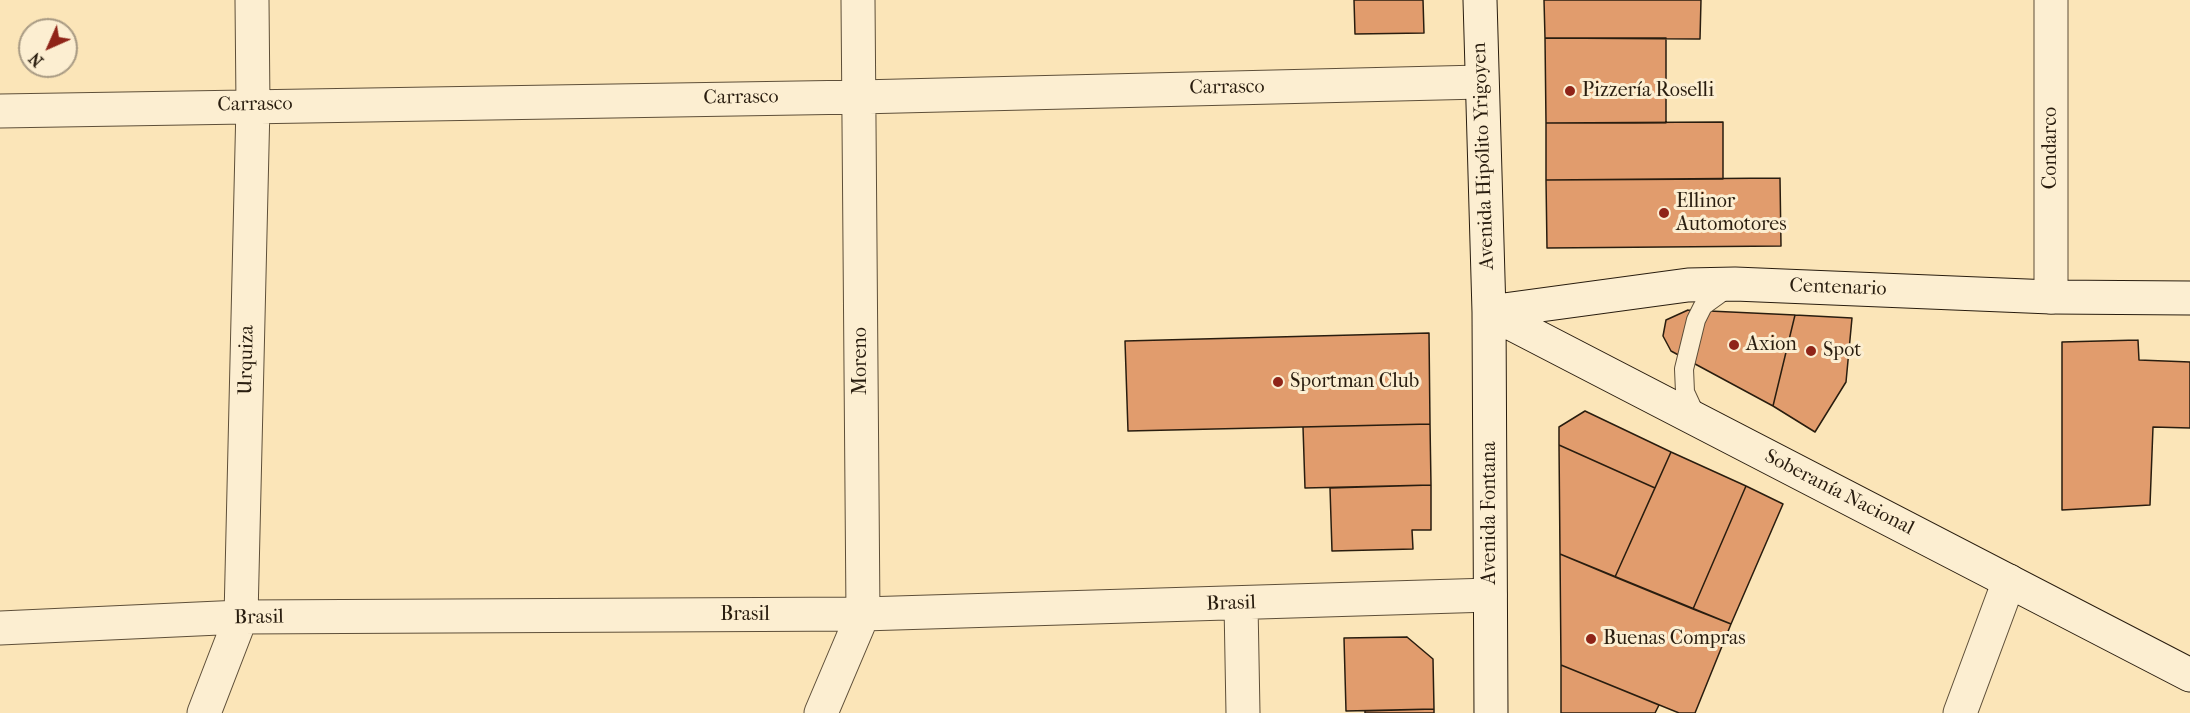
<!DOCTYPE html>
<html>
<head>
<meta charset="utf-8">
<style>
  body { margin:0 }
  #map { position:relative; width:2190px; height:713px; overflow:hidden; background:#fbe5b8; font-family:"IM FELL French Canon",serif }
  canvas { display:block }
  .north { position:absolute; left:18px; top:18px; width:60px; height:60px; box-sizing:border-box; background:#fceed1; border:2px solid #a89a83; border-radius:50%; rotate:225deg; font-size:16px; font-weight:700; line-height:24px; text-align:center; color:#291d0f }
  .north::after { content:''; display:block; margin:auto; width:21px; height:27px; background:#8f2418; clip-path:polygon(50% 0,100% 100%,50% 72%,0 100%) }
</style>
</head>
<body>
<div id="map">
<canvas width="2190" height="713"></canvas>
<div class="north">N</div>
</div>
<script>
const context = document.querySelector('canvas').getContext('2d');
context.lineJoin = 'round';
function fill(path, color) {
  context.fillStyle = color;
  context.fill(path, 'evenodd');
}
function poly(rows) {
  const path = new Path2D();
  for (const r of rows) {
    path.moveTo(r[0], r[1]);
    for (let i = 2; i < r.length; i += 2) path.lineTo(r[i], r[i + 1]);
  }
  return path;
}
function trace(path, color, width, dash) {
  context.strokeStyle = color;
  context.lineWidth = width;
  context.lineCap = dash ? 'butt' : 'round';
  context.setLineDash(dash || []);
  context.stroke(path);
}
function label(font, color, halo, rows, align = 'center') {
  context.font = font + ' "IM FELL French Canon",serif';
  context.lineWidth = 6;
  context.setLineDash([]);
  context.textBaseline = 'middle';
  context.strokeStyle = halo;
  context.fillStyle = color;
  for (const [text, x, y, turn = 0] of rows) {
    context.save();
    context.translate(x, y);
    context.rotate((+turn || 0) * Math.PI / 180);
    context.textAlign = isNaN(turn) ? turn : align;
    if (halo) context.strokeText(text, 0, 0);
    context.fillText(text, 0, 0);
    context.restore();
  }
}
const building = poly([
  [1354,0,1423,0,1424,33,1355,34,1354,0],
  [1544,0,1701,0,1700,39,1545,38,1544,0],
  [1545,38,1666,38,1666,123,1546,123,1545,38],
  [1723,122,1723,179,1546,180,1546,123,1723,122],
  [1780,178,1781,246,1547,248,1546,180,1780,178],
  [1688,310,1795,315,1773,406,1671,351,1663,336,1666,320,1688,310],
  [1795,315,1852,318,1846,382,1815,432,1773,406,1795,315],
  [1429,333,1430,424,1128,431,1125,341,1429,333],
  [2138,340,2139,360,2190,362,2190,428,2153,427,2150,505,2062,510,2062,342,2138,340],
  [1585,411,1671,452,1655,488,1559,445,1559,427,1585,411],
  [1430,424,1431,485,1305,488,1303,427,1430,424],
  [1559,445,1655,488,1615,577,1560,554,1559,445],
  [1671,452,1746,486,1693,609,1615,577,1671,452],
  [1431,485,1431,530,1412,530,1413,549,1332,551,1330,488,1431,485],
  [1746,486,1783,504,1731,624,1693,609,1746,486],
  [1560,554,1731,624,1695,713,1679,713,1561,665,1560,554],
  [1407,637,1433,659,1434,709,1346,711,1344,638,1407,637],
  [1561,665,1659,705,1655,713,1561,713,1561,665],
  [1434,709,1434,713,1365,713,1365,711,1434,709]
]);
fill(building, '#e19c6d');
trace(building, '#291d0f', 1.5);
const lane = poly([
  [1697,418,1685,392,1684,369,1696,320,1703,306,1728,288]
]);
const street = poly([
  [2051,0,2051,297],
  [0,111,859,97,1481,82],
  [1241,604,1243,713],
  [0,628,241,617,863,614,1490,595],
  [204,713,241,617,253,105,252,0],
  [821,713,863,614,858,0],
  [1960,713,2009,581]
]);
const secondary = poly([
  [1480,0,1489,312,1491,713],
  [1489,312,2190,675],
  [1489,312,1688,285,1735,284,2051,297,2190,298]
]);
trace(lane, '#5e4f39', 20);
trace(street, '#5e4f39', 35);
trace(secondary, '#291d0f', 35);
trace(lane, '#fceed1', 18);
trace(street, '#fceed1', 33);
trace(secondary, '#fceed1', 33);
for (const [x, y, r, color] of [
  [1570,91,6,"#8f2418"],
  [1664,213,6,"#8f2418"],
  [1734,345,6,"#8f2418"],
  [1811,351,6,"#8f2418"],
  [1278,382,6,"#8f2418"],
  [1591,639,6,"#8f2418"]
]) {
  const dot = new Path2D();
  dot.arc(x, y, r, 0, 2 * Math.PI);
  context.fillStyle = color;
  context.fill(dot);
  trace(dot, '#fceed1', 2);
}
label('20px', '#291d0f', '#fceed1', [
  ["Carrasco",1227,88,-1],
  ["Carrasco",741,98,-1],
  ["Carrasco",255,105,-1],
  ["Condarco",2051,148,-90],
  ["Avenida Hipólito Yrigoyen",1484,156,-92],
  ["Centenario",1838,288,2],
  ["Urquiza",247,360,-89],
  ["Moreno",861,361,-90],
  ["Soberanía Nacional",1839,493,27],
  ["Avenida Fontana",1490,513,-90],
  ["Brasil",1231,604,-2],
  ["Brasil",745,615],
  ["Brasil",259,618,-1]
]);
label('20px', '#291d0f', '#fceed1', [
  ["Pizzería Roselli",1582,91],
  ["Ellinor",1676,202],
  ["Automotores",1676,225],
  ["Axion",1746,345],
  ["Spot",1823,351],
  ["Sportman Club",1290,382],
  ["Buenas Compras",1603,639]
], 'left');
</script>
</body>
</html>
